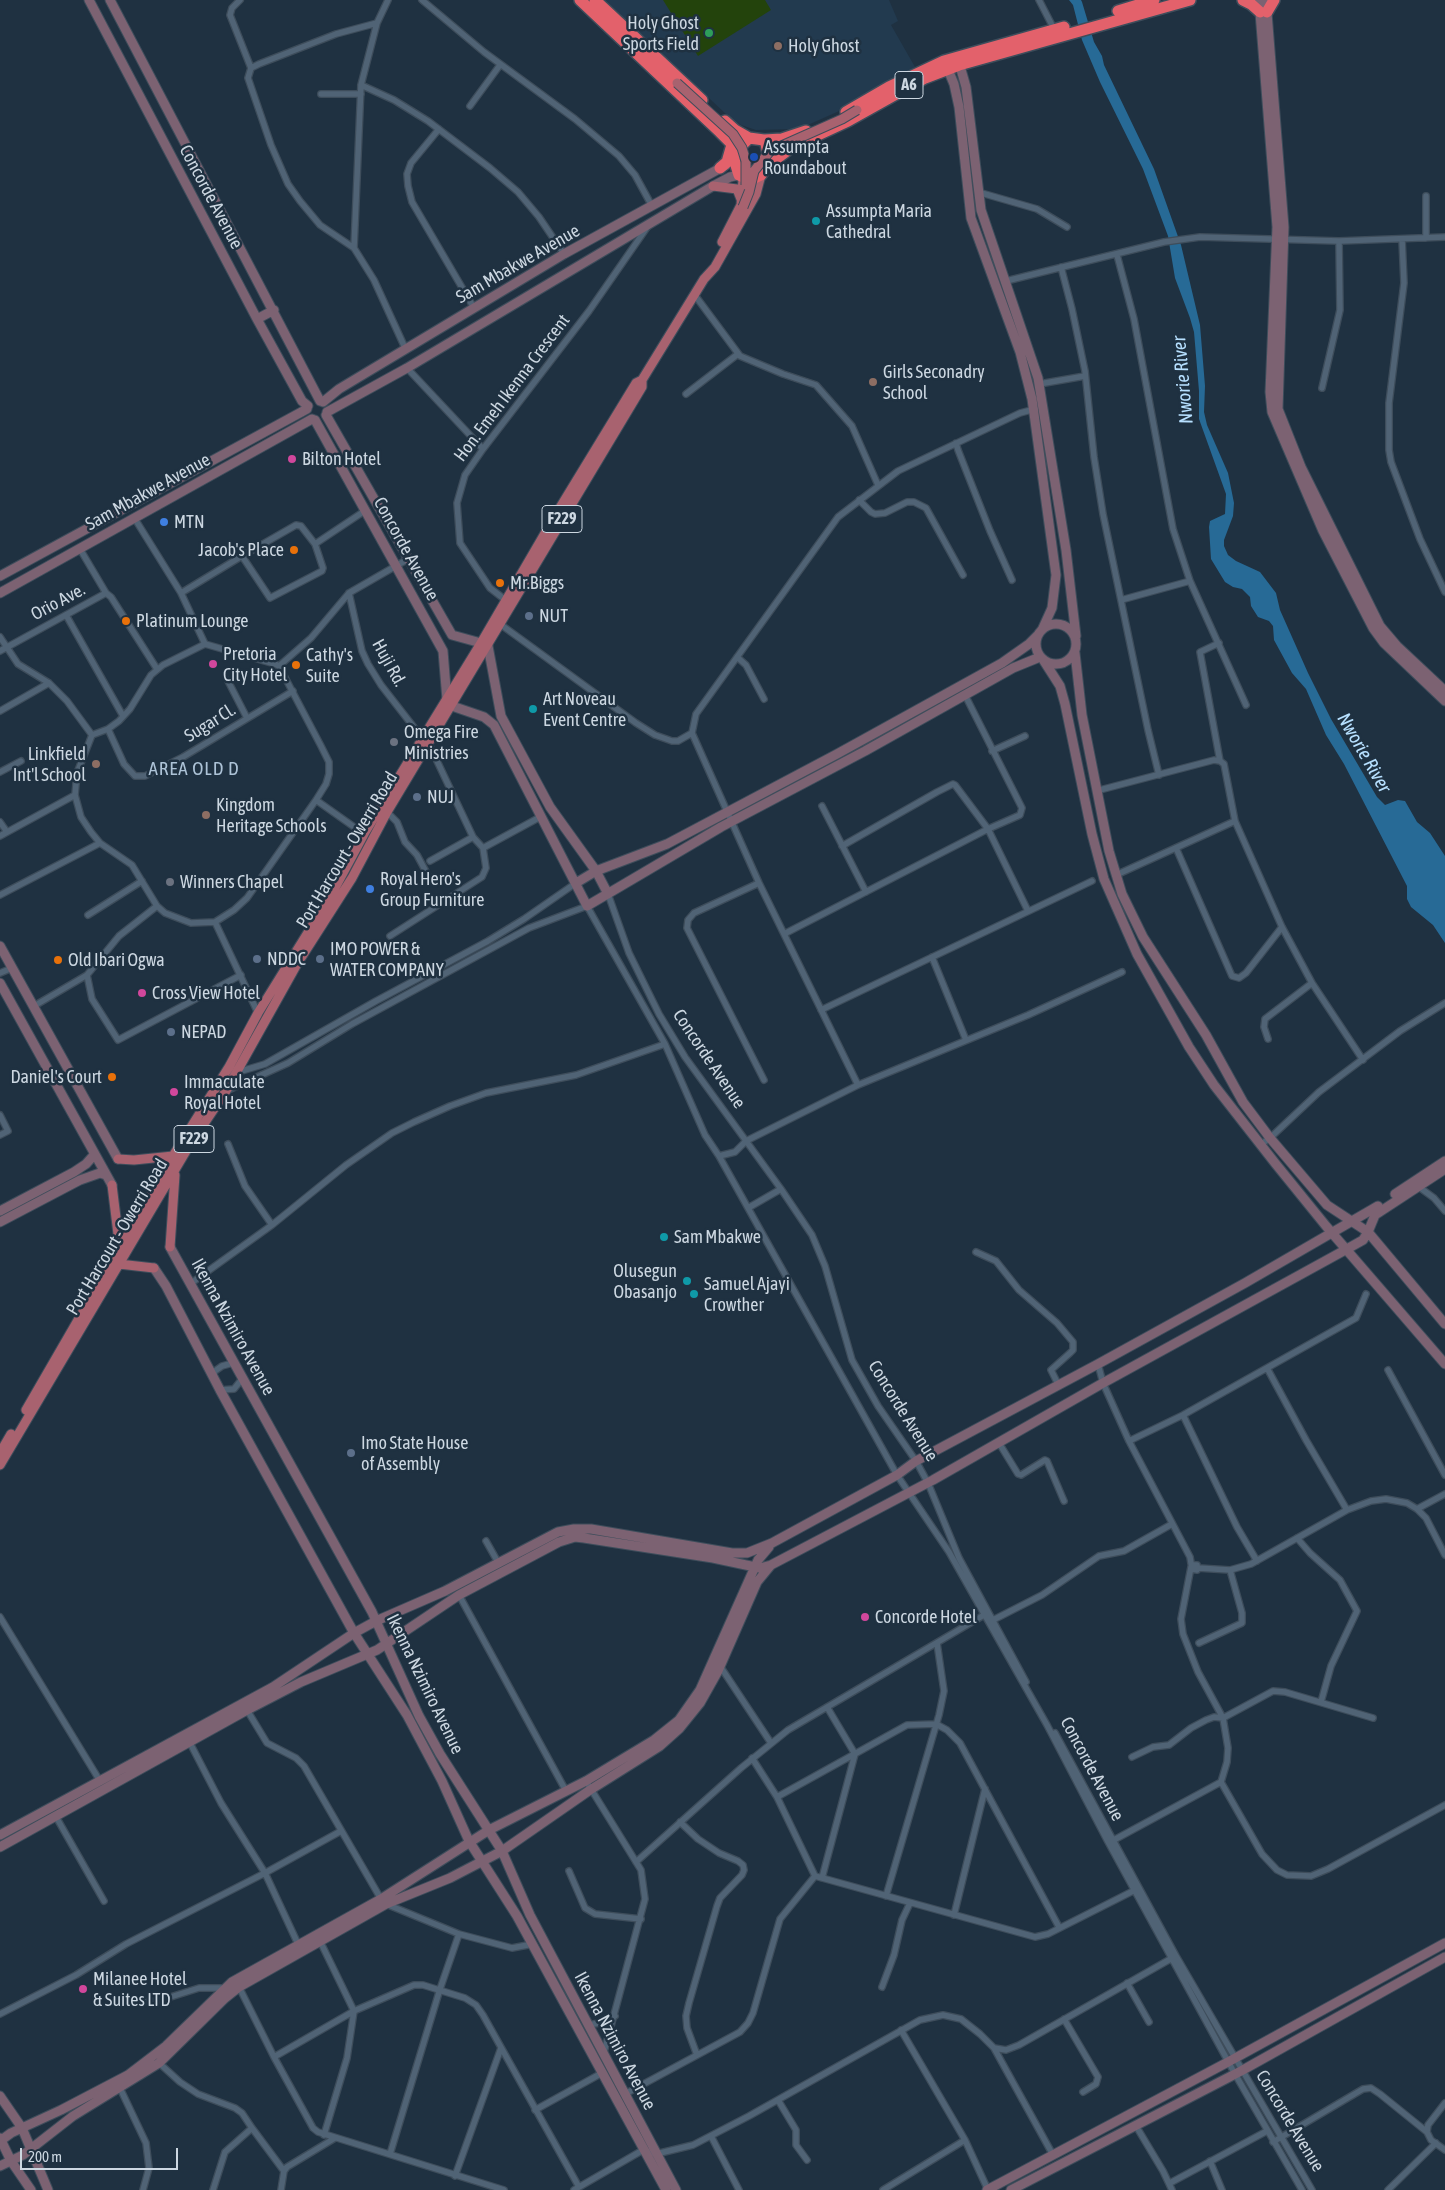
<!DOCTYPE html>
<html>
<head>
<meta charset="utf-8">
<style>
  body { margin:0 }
  #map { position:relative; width:1445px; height:2190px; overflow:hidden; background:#1f3141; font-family:"Asap Condensed",sans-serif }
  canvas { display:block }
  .scale { position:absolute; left:20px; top:2148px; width:158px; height:22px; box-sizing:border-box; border:2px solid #ccd7e1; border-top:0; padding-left:6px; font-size:15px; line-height:18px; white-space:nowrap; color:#ccd7e1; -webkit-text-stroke:4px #1f3141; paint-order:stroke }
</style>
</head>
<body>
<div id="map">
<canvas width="1445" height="2190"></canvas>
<div class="scale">200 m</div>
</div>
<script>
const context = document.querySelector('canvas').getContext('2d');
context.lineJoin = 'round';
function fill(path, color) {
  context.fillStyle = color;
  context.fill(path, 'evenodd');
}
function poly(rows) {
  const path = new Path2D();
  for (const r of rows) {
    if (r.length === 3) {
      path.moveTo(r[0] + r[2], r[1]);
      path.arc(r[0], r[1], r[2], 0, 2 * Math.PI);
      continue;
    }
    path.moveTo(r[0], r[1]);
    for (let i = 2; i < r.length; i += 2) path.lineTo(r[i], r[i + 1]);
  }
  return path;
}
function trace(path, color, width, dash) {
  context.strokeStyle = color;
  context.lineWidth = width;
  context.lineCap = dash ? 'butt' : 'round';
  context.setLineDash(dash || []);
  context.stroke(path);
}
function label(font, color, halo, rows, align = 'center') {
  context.font = font + ' "Asap Condensed",sans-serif';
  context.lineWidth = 5;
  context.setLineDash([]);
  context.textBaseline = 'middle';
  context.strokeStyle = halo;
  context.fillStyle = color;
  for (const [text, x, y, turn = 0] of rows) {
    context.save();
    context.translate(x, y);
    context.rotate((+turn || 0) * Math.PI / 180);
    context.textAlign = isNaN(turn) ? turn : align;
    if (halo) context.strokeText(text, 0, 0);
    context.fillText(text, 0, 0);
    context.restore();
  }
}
fill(poly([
  [605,0,889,0,898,21,891,25,915,67,837,112,810,124,795,129,756,130,741,125,728,116]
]), '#223a4f');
fill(poly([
  [663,0,765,0,771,10,698,56]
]), '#23430c');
fill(poly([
  [1069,0,1081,0,1082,2,1094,42,1102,56,1104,65,1154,169,1181,245,1200,325,1205,386,1204,412,1207,425,1228,473,1234,503,1233,516,1224,540,1224,546,1228,555,1236,561,1260,572,1276,593,1280,610,1308,673,1331,719,1377,797,1385,805,1398,800,1405,801,1417,822,1430,833,1445,856,1445,943,1433,925,1411,907,1407,899,1407,886,1344,764,1326,735,1306,689,1292,673,1274,640,1273,626,1269,621,1258,617,1251,606,1250,597,1242,589,1233,587,1225,582,1211,559,1209,527,1210,521,1225,514,1226,494,1199,419,1199,391,1194,332,1190,318,1175,278,1168,236,1143,169,1100,82,1082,40,1073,5]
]), '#276a96');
const street = poly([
  [240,0,232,8,230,15,251,68],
  [422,0,484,52,575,119,619,156,635,175,652,206],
  [1039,0,1054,29],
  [377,23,388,0],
  [361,85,394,100,428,121,490,168,518,192,539,217,564,254],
  [321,94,361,94],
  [470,106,500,65],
  [439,129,411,163,407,174,408,186,412,202,474,308],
  [978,192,1037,209,1067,227],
  [1426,196,1426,238],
  [1402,239,1404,283,1389,403,1389,450,1391,462,1420,539,1445,592],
  [354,248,361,85,377,23,336,34,259,64,251,68,248,78,271,145,288,184,300,201,320,225,354,248,374,280,406,350],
  [1117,255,1134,319,1173,529,1190,581,1121,600],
  [1061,267,1072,309,1085,371,1094,457,1103,514,1148,730,1159,775],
  [1006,281,1164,242,1200,237,1339,241,1445,237],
  [694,294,740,356,783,374,816,385,852,426,878,485],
  [407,368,483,449],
  [1039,384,1085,376],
  [1322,388,1340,310,1339,241],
  [686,394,738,354],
  [956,443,958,450,990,531,1012,580],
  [859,500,871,512,875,514,885,513,907,502,914,502,926,508,963,575],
  [135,519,181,593,205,644],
  [315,544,366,510],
  [1190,581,1246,705],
  [106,593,111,597,157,669],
  [181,593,242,556,296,525,301,526,315,544,323,568,322,571,270,598,242,556],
  [349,593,362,651,368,664,381,685,423,739],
  [508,602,490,588,460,543,457,503,465,475,483,449,589,311,648,226],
  [66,615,123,716],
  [500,624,636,723,655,735,672,741,678,741,692,733,696,714,838,517,898,471,1020,413,1035,409],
  [0,637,18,664,49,683,67,701,92,735],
  [1219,643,1200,652,1220,761],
  [205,644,275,664,279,666,321,746,329,762,329,774,326,784,316,800,247,898,234,910,215,922,191,923,165,913,157,906,132,865,100,843,91,832,81,817,75,795,77,773,92,735,108,729,119,721,130,709,151,675,163,665,205,644],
  [0,651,106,593,80,549],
  [737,657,746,665,764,699],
  [279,666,311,638,349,593,408,559],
  [228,681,247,718],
  [0,711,49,683],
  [108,729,124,764,135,776,145,776,183,757,293,691],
  [692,733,759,883,858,1085],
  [429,744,473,837,483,848],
  [992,751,1025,736],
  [0,772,21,761],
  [1096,791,1214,760,1220,761,1224,764,1235,821,1282,927,1312,983,1363,1060],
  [316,800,364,834],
  [822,806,866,892],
  [387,812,397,822,405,842,417,855,431,881],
  [0,822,7,832],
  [0,836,75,795],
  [842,846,937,792,953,784,955,785,988,829,1028,911],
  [1176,848,1232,976,1239,978,1246,973,1282,927],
  [430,861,473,837],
  [1116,875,1235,821],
  [759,883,694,913,688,920,687,928,764,1080],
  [608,894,629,953,659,1014,685,1057,781,1189,812,1235,825,1266,852,1360,878,1406,916,1461,928,1483,959,1558,1026,1682],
  [0,895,100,843],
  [88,915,142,881],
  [215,922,258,1013],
  [784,934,988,829,1020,815,1022,808,965,695],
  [390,936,482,877,486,868,483,848,542,816],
  [932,957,966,1040],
  [0,973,12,968],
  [87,975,92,999,118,1040,241,975],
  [34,1006,87,975,119,936,157,906],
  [821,1010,1092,881],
  [1268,1039,1264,1027,1265,1019,1312,983],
  [227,1070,235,1073,265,1064,376,1001,488,941,524,919,576,883],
  [226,1091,288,1063,352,1024,529,928,587,906,665,1044,705,1135,719,1156,897,1475,949,1552,1047,1725,1107,1840,1235,2074,1302,2190],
  [0,1115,8,1131,0,1135],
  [228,1144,245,1186,272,1225],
  [1260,1145,1270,1138,1319,1092,1400,1031,1445,1003],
  [719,1156,735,1152,746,1141,858,1085,1028,1015,1122,972],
  [1419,1187,1434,1198,1445,1211],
  [748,1208,781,1189],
  [976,1252,996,1261,1019,1290,1057,1323,1073,1342,1073,1350,1070,1353,1051,1370,1059,1386],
  [190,1284,272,1225,346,1165,392,1133,414,1122,450,1106,486,1093,576,1075,665,1044],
  [1098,1364,1103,1383,1129,1441,1190,1557,1192,1569,1197,1570,1197,1565,1192,1565],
  [1267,1368,1306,1440,1347,1510],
  [1388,1370,1445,1475],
  [213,1376,215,1371,222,1366,233,1363],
  [220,1390,234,1389,242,1379],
  [1183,1415,1237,1527,1257,1561],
  [1129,1441,1183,1415,1356,1318,1366,1294],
  [999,1443,1018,1474,1021,1475,1045,1460,1047,1461,1064,1501],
  [1417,1509,1445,1494],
  [1297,1538,1310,1553,1340,1580,1357,1611,1331,1666,1321,1702],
  [486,1541,499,1564],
  [1198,1568,1230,1570,1251,1564,1347,1510,1371,1501,1386,1499,1407,1503,1417,1509,1426,1518,1445,1555],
  [459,1595,566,1791],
  [0,1617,100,1781],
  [993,1620,1042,1595,1099,1556,1124,1551,1172,1524],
  [1199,1643,1242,1623,1242,1613,1230,1570],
  [720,1666,771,1743],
  [247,1710,267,1743,296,1758,304,1766,381,1899],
  [1055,1733,1176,1956,1312,2190],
  [190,1743,221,1803,265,1873,298,1944],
  [1132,1757,1153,1747,1169,1745,1191,1728,1206,1720,1214,1717,1223,1718,1273,1691,1285,1692,1373,1718],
  [752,1758,777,1797,815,1876],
  [586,1781,641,1870,645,1899,604,2052],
  [1221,1782,1262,1854,1277,1870,1287,1875,1311,1876,1328,1869,1445,1805],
  [777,1797,907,1725,936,1724,947,1730,960,1743,1059,1927],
  [55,1815,104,1901],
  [680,1822,698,1839,719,1853,738,1861,743,1865,744,1870,742,1875,720,1898,717,1906,689,2003,686,2016,687,2028,697,2055],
  [1112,1841,1221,1782,1227,1762,1228,1748,1223,1718,1198,1672,1183,1634,1181,1619,1191,1567],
  [636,1862,741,1768,788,1730,984,1615],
  [569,1871,585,1908,595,1914,641,1919],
  [822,1878,855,1754,827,1707],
  [886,1896,939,1715,944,1691,937,1643],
  [386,1904,459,1934,512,1948,533,1944],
  [954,1915,985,1789],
  [320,1941,354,2011,347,2058,324,2135],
  [1127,1983,1149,2022],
  [238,1985,274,2057,313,2128,318,2132,504,2190],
  [882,1987,894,1955,902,1920,910,1903],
  [140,2002,161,2000,199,1988,224,1988],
  [0,2014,76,1975,126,1944,265,1873,341,1831],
  [1064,2019,1098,2077,1096,2084,1083,2092],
  [588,2025,605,2022,615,2016],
  [901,2030,965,2140,988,2190],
  [994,2048,1053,2155],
  [274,2057,354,2011,414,1985,423,1985,465,1998,476,2005,483,2015,579,2187],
  [158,2062,180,2082,198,2094,235,2108,242,2113,252,2128],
  [119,2086,146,2143,149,2168,143,2190],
  [625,2094,740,2032,748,2023,753,2013,780,1919,815,1876,1035,1937,1048,1934,1135,1890],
  [778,2100,796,2130,796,2145,807,2160],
  [1445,2103,1428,2125,1427,2132,1431,2140,1445,2150],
  [535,2110,602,2073],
  [1136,2126,1163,2171,1172,2190],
  [711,2136,739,2190],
  [1273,2142,1363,2089,1371,2088,1380,2094,1427,2132],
  [390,2154,440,1989,459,1934],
  [1210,2161,1222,2190],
  [455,2176,501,2048],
  [1170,2183,1267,2131],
  [213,2190,225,2152,252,2128,284,2171],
  [281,2190,284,2171,287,2167,335,2138],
  [574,2190,643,2150,656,2154,693,2145,749,2116,920,2020,943,2015,961,2019,980,2034,994,2048,1006,2050,1019,2045,1174,1957],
  [883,2190,965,2140],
  [1388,2190,1436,2143]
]);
const secondary = poly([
  [89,0,257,319,302,401,308,406],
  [110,0,320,401],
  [1259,0,1277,227,1270,392,1272,412,1323,531,1373,628,1384,643,1445,701],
  [1266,0,1284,227,1278,409,1301,467,1380,626,1397,646,1445,691],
  [958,59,966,87,981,210,1038,378,1066,550,1076,636],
  [946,65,954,84,959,107,971,218,1020,352,1032,399,1056,575,1052,608,1042,630],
  [257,319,274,310],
  [323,402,339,389,564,254,726,165],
  [327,412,407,368,713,186,730,177,739,175],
  [326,415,452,635,481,643],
  [315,420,443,651,447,700],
  [0,576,307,409],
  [0,593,312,419],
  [1056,644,20],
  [488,646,501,716,550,807,596,871,608,894],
  [1075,653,1082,715,1109,851,1122,894,1143,937,1206,1035,1243,1102,1270,1138,1327,1205,1368,1232,1445,1324],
  [1044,661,1060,686,1065,704,1092,834,1104,879,1137,954,1189,1047,1214,1085,1275,1163,1326,1226,1445,1364],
  [452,706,484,717,494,725,587,906,721,827,865,751,1013,668,1040,657],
  [576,883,596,871,667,844,837,754,1002,663,1029,644,1038,635],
  [0,946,118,1159],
  [0,983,112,1185],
  [1395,1194,1445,1161],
  [0,1211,74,1172,86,1164,94,1155],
  [0,1222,80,1180,100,1173,106,1175],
  [170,1247,372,1612,419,1716,440,1754,502,1851,530,1915,676,2190],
  [154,1268,166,1286,220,1390,354,1633,407,1715,442,1781,469,1841,517,1916,666,2190],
  [0,1835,273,1687,354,1633,376,1621,445,1591,558,1532,574,1529,591,1529,732,1553,747,1553,772,1543,897,1475,916,1461,1098,1364,1245,1283,1378,1206],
  [0,1847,247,1710,301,1682,377,1650,459,1595,559,1542,575,1537,584,1538,713,1558,760,1568,771,1565,933,1480,1103,1383,1347,1249,1363,1240,1368,1232,1375,1215,1445,1169],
  [0,2096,22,2128,48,2190],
  [0,2138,11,2161,31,2190],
  [0,2141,11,2133,61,2110,128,2075,166,2046,232,1982,381,1899,489,1830,586,1781,654,1740,679,1720,700,1690,758,1560,769,1547],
  [0,2166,23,2155,73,2116,159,2063,224,1999,239,1987,386,1904,450,1878,502,1851,590,1790,660,1746,679,1729,700,1703,718,1671,757,1582,771,1565],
  [987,2190,1228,2062,1445,1943],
  [1011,2190,1241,2071,1445,1957]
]);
const primary = poly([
  [713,186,737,189,741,199],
  [722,242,741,205,743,179],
  [118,1159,134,1160,173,1156],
  [112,1185,118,1234,117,1251],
  [170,1247,175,1175],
  [119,1264,154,1268],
  [26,1410,173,1156,229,1067,258,1013,330,897,364,834,481,643,558,511,636,383,642,380],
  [0,1453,11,1434],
  [0,1465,189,1146,226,1091,297,964,352,878,387,812,642,387,642,380,704,279,715,267,756,194,761,175]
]);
const highway = poly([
  [580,0,720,132,731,143,735,153],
  [595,0,702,100],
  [1243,0,1251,4,1260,12],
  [1118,11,1154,0],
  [1267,12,1274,0],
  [846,112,889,87,944,61,1064,27],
  [725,121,735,130,749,138,764,140,766,144,769,158,768,165,761,175,750,180,739,175,734,159,737,150,749,138],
  [764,140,782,139,806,131],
  [768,165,792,147,848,121,925,78,959,65,1190,0],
  [720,168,727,162,731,148]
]);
trace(street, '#3e4d5b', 8);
trace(secondary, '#3e4d5b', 11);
trace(primary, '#3e4d5b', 11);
trace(highway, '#3e4d5b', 14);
trace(street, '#506375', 5.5);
trace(secondary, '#7c6272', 9);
trace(primary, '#a8626f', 9);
trace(highway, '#e3616b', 11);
const primaryBridge = poly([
  [677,83,733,134,742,148,746,161,746,185],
  [743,207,749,192,754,171,770,151,842,119,857,110]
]);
trace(primaryBridge, '#3e4d5b', 11, []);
trace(primaryBridge, '#a8626f', 9);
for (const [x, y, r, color] of [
  [709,33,5,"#2e9e5b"],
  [778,46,5,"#8d6e63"],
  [754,157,5,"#1a4fb4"],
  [816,221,5,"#0f9aa8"],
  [873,382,5,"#8d6e63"],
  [292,459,5,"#d1479c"],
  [164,522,5,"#3f7fe0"],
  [294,550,5,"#e8710a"],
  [500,583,5,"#e8710a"],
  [529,616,5,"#5c6f8a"],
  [126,621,5,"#e8710a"],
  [213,664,5,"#d1479c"],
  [296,665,5,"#e8710a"],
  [533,709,5,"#0f9aa8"],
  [394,742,5,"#6b7280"],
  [96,764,5,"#8d6e63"],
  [417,797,5,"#5c6f8a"],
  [206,815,5,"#8d6e63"],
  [170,882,5,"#6b7280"],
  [370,889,5,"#3f7fe0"],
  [257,959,5,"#5c6f8a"],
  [320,959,5,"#5c6f8a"],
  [58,960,5,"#e8710a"],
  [142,993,5,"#d1479c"],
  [171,1032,5,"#5c6f8a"],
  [112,1077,5,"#e8710a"],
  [174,1092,5,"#d1479c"],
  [664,1237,5,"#0f9aa8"],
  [687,1281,5,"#0f9aa8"],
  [694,1294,5,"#0f9aa8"],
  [351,1453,5,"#5c6f8a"],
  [865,1617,5,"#d1479c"],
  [83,1989,5,"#d1479c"]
]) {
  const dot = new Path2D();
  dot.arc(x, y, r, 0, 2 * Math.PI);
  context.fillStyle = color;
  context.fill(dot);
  trace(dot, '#1f3141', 2);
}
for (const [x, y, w] of [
  [909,85,28],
  [562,519,40],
  [194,1139,40]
]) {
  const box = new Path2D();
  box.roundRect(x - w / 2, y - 13.5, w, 27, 4);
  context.fillStyle = '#1f3141';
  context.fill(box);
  trace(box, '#ccd7e1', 1);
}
label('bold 16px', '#ccd7e1', null, [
  ["A6",909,85],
  ["F229",562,519],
  ["F229",194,1139]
]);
label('18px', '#ccd7e1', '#1f3141', [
  ["Holy Ghost",699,23,"right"],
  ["Sports Field",699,44,"right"],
  ["Holy Ghost",788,46],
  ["Assumpta",764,147],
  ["Roundabout",764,168],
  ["Assumpta Maria",826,211],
  ["Cathedral",826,232],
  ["Girls Seconadry",883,372],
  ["School",883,393],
  ["Bilton Hotel",302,459],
  ["MTN",174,522],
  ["Jacob's Place",284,550,"right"],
  ["Mr.Biggs",510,583],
  ["NUT",539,616],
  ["Platinum Lounge",136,621],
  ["Pretoria",223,654],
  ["City Hotel",223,675],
  ["Cathy's",306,655],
  ["Suite",306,676],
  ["Art Noveau",543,699],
  ["Event Centre",543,720],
  ["Omega Fire",404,732],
  ["Ministries",404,753],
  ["Linkfield",86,754,"right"],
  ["Int'l School",86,775,"right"],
  ["NUJ",427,797],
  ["Kingdom",216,805],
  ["Heritage Schools",216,826],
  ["Royal Hero's",380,879],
  ["Group Furniture",380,900],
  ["Winners Chapel",180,882],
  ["IMO POWER &",330,949],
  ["WATER COMPANY",330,970],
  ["NDDC",267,959],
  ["Old Ibari Ogwa",68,960],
  ["Cross View Hotel",152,993],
  ["NEPAD",181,1032],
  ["Daniel's Court",102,1077,"right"],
  ["Immaculate",184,1082],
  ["Royal Hotel",184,1103],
  ["Sam Mbakwe",674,1237],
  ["Olusegun",677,1271,"right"],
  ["Obasanjo",677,1292,"right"],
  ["Samuel Ajayi",704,1284],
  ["Crowther",704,1305],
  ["Imo State House",361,1443],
  ["of Assembly",361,1464],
  ["Concorde Hotel",875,1617],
  ["Milanee Hotel",93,1979],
  ["& Suites LTD",93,2000]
], 'left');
label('18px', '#ccd7e1', '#1f3141', [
  ["Concorde Avenue",211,197,62],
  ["Sam Mbakwe Avenue",518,264,-30],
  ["Hon. Emeh Ikenna Crescent",512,388,-53],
  ["Sam Mbakwe Avenue",148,492,-29],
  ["Concorde Avenue",406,549,61],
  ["Orio Ave.",58,602,-28],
  ["Huji Rd.",389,663,61],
  ["Sugar Cl.",210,723,-32],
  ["Port Harcourt - Owerri Road",347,850,-59],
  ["Concorde Avenue",709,1059,56],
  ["Port Harcourt - Owerri Road",117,1237,-59],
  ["Ikenna Nzimiro Avenue",233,1327,61],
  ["Concorde Avenue",903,1411,58],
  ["Ikenna Nzimiro Avenue",425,1684,64],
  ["Concorde Avenue",1092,1769,62],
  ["Ikenna Nzimiro Avenue",615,2041,62],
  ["Concorde Avenue",1290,2121,59]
]);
label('italic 19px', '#b7e0ff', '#1f3141', [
  ["Nworie River",1183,380,-95],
  ["Nworie River",1364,753,60]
]);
context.letterSpacing = '1px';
label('19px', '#adc3d7', '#1f3141', [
  ["AREA OLD D",194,769]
]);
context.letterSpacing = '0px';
</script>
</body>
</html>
